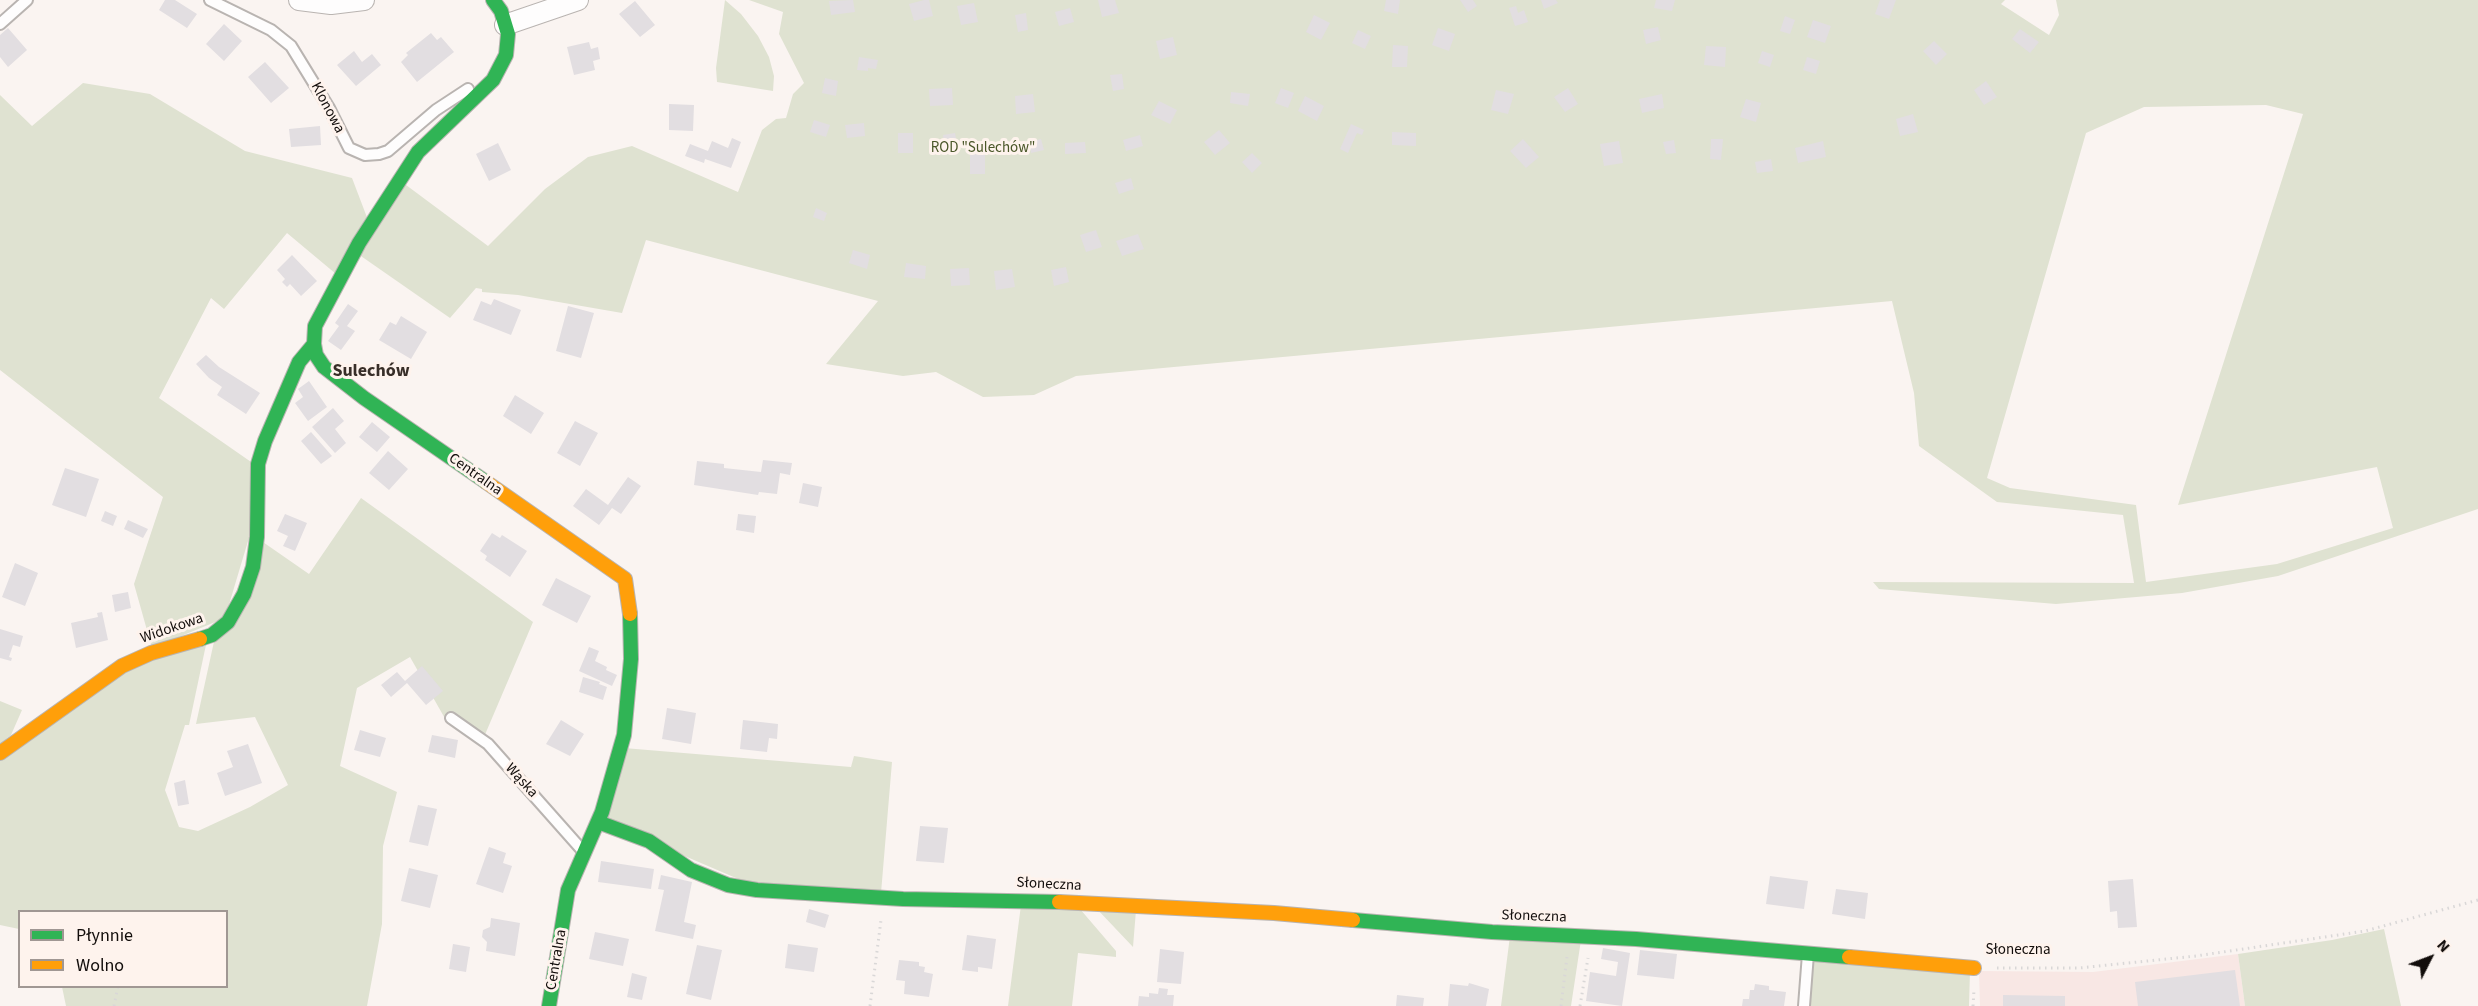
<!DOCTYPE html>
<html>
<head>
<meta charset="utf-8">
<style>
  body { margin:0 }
  #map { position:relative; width:2478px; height:1006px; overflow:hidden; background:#faf4f1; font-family:"Source Sans 3",sans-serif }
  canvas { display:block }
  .legend { position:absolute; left:18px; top:910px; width:210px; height:78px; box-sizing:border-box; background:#fef3ed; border:2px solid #a09793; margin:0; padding:8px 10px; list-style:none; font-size:18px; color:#120d0b }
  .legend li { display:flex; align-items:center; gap:12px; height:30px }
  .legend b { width:30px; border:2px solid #a09793 }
  .north { position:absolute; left:2400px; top:928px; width:60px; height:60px; -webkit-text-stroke:4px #fef3ed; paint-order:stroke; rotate:48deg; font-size:16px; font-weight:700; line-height:24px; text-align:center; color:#120d0b }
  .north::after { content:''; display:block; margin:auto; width:21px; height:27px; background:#120d0b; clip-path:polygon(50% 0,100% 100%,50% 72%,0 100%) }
</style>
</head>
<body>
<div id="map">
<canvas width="2478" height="1006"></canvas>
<ul class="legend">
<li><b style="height:8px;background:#30b455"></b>Płynnie</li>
<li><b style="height:8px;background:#ff9f0a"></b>Wolno</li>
</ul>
<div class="north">N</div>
</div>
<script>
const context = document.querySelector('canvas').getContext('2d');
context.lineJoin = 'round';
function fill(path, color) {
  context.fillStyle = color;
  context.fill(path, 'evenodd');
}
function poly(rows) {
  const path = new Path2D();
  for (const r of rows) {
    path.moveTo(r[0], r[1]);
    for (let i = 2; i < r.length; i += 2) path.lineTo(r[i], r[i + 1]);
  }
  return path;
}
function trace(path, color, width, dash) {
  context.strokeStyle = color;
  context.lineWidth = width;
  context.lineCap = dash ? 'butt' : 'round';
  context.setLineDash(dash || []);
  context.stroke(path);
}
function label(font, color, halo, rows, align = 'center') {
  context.font = font + ' "Source Sans 3",sans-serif';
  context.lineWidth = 6;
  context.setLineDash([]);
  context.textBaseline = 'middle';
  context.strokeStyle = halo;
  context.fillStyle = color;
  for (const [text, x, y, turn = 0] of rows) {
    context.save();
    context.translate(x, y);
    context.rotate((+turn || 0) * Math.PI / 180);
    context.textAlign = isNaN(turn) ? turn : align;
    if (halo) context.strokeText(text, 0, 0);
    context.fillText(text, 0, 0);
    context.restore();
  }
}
fill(poly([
  [2238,954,2245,1006,1980,1006,1979,971,2093,972]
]), '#f8e7e4');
fill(poly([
  [725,0,741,14,758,36,769,57,774,76,773,91,717,82,716,68],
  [749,0,2005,0,2001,4,2049,35,2059,15,2056,0,2478,0,2478,509,2278,576,2182,593,2056,604,1879,589,1873,582,2134,583,2123,515,1997,502,1919,446,1914,393,1892,301,1076,376,1034,395,983,397,936,372,903,376,826,364,878,301,646,240,622,313,518,295,482,292,482,289,476,288,450,318,358,254,402,182,488,246,545,189,588,157,632,146,738,192,762,130,776,119,786,118,793,94,804,83,779,34,783,12],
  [2266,105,2303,114,2178,505,2377,467,2393,528,2277,564,2146,582,2136,505,2010,488,1987,478,2086,133,2144,107],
  [83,83,150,94,245,151,352,178,368,220,336,274,287,233,224,309,211,298,159,398,254,464,251,531,225,618,152,648,134,584,163,497,0,370,0,95,32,126],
  [361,498,533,622,481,744,447,722,410,657,357,688,340,766,397,792,383,846,382,924,367,1006,66,1006,62,987,226,986,226,912,20,912,19,929,0,925,0,760,122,671,207,640,189,725,185,725,165,790,179,827,198,831,250,807,288,785,255,717,196,724,215,637,260,540,309,574],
  [0,701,22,710,11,735,0,744],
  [624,748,851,767,854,756,892,762,881,893,757,887,603,821],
  [1021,905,1080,909,1116,951,1116,957,1078,953,1072,1006,1008,1006],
  [1096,908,1136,910,1133,947],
  [2384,929,2401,1006,2245,1006,2238,954,2332,940],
  [1510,936,1581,940,1571,1006,1501,1006],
  [1806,959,1970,971,1969,1006,1802,1006]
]), '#dfe2d1');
fill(poly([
  [165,0,175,0,197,14,187,28,159,10],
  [853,0,855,12,831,15,829,1],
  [924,0,929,0,933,16,914,21,909,4],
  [1098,0,1115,0,1119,13,1102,17],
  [1386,0,1400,0,1398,14,1384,11],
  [1460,0,1473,0,1477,6,1468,12],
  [1541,0,1556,0,1558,3,1544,9],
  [1656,0,1675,0,1672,11,1654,8],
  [1880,0,1896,0,1889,19,1875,14],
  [635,1,655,25,640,37,619,14],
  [974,3,978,22,961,25,957,6],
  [1516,6,1518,13,1524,10,1528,22,1515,26,1509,8],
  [1070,8,1074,22,1059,26,1055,12],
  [1026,13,1028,30,1018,32,1015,15],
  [1314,15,1330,23,1321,40,1306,32],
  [1785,16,1795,20,1790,34,1780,31],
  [1813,20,1831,26,1825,43,1807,37],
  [224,24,242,41,224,61,206,44],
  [1658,27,1661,40,1646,44,1643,30],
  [8,28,27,50,8,67,0,57,0,35],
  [1438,28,1455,34,1449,51,1432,45],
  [2020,29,2039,42,2030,53,2012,39],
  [1358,30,1371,36,1365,49,1352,43],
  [431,33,437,40,441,37,454,52,417,82,401,62,408,55,406,53],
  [1173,37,1177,55,1160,59,1156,41],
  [1934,41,1947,54,1936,65,1923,51],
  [589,42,591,49,598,47,600,59,593,61,595,70,574,75,567,47],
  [1393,45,1408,46,1407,67,1392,67],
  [1706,46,1726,47,1725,67,1704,65],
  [354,51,362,62,372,54,381,65,356,86,337,65],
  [1762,51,1774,55,1770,67,1758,63],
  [859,57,878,60,876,69,868,68,868,71,857,70],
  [1807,57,1820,61,1816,74,1803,70],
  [265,62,289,88,271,103,248,77],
  [1122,74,1124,89,1113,91,1110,75],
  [825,78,838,81,836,96,822,93],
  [1986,81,1997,97,1984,105,1974,90],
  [952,88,953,105,930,106,929,89],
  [1281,88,1294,93,1288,108,1275,103],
  [1568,88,1578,104,1565,112,1554,97],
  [1496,90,1514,94,1508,114,1491,110],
  [1231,92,1250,94,1248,106,1230,103],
  [1033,94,1035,112,1016,114,1015,96],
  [1662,94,1664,108,1642,113,1639,99],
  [1305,96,1324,106,1317,121,1298,111],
  [1746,99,1761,103,1756,122,1740,117],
  [1159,101,1177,110,1170,124,1151,115],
  [669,104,694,105,693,131,669,130],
  [1913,114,1918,132,1900,136,1896,119],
  [814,120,830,125,826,137,810,132],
  [864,123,865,136,847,138,845,125],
  [1351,124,1364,130,1362,135,1357,133,1348,153,1340,149],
  [320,126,321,145,291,147,289,129],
  [1219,130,1230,143,1215,155,1204,142],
  [1392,132,1416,133,1416,146,1392,145],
  [898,133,913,133,913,153,898,153],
  [955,133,958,150,945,152,943,135],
  [1140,135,1143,146,1126,151,1123,140],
  [732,138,741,142,731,168,705,159,704,163,685,156,690,144,708,151,712,141,728,148],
  [1041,139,1044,150,1031,153,1029,142],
  [1523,139,1539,157,1526,168,1510,151],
  [1711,139,1723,139,1721,160,1710,159],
  [1674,140,1676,153,1666,154,1663,142],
  [1619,141,1623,163,1604,166,1600,144],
  [1823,141,1826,157,1798,163,1795,148],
  [1085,142,1086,153,1065,154,1065,143],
  [498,143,511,170,489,181,476,154],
  [1252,153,1262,163,1252,173,1242,162],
  [970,154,985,154,985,174,970,174],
  [1771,159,1773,171,1757,173,1755,162],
  [1131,178,1134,189,1119,194,1115,183],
  [816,208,827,213,824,221,813,217],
  [1096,230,1102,247,1086,252,1080,235],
  [1138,234,1144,249,1122,256,1116,241],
  [853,250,870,255,867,269,849,263],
  [292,255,317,281,301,296,290,284,287,287,282,282,285,279,277,270],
  [906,263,926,266,925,279,904,277],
  [1066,267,1069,282,1054,286,1051,270],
  [969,268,970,285,951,286,950,269],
  [1012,269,1015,287,996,290,994,271],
  [494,299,521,310,511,335,473,320,481,301,491,305],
  [348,304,358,311,347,326,355,331,341,350,328,341,339,326,335,323],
  [568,306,594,313,581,358,556,351],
  [401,316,427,332,411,359,379,340,390,322,396,325],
  [206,355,219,367,260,393,246,414,217,395,222,387,209,378,196,364],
  [309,381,327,407,308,421,295,403,303,397,298,389],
  [515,395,544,413,531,434,503,416],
  [333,408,344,421,335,429,346,443,335,453,312,427],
  [575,421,598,433,580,466,557,453],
  [372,422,390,437,377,452,359,437],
  [311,432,332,456,321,464,301,441],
  [388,451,408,469,389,490,369,473],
  [763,460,792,463,790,475,780,473,777,494,759,492,758,495,694,485,697,461,724,464,724,468,761,472],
  [65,468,99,479,86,517,52,505],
  [628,477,641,486,621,514,612,508,599,525,573,506,586,489,608,505],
  [803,483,822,487,818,507,799,503],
  [105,511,117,516,113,526,101,521],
  [285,514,307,523,295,551,283,546,288,536,277,531],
  [738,514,756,516,754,533,736,530],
  [128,520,148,529,143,538,124,529],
  [492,533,500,538,502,535,527,551,510,577,485,560,487,556,480,551],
  [15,563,38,573,25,606,2,597],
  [556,578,591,596,577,623,542,605],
  [128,592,131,608,115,612,112,595],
  [102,612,108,640,76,648,71,623,98,617,97,613],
  [0,629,23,636,20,647,13,645,9,657,12,658,11,661,0,658],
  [589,647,599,651,595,661,607,667,606,670,617,675,612,686,579,671],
  [422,666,443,691,426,705,407,683,391,697,381,685,397,672,405,681],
  [583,677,600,682,599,684,607,687,603,700,579,692],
  [667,708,696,713,691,744,662,739],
  [561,720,584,734,570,756,546,744],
  [743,720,778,724,777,739,769,738,767,752,740,749],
  [360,730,386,738,380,757,354,750],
  [432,735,458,740,455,758,428,752],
  [248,744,262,783,225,796,217,773,233,767,227,751],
  [185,780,189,804,178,806,174,783],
  [418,805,437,809,428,846,409,842],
  [920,826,948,828,944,863,916,861],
  [489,847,506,853,503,863,512,866,503,893,476,884],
  [601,861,654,869,651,889,598,882],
  [409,868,438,875,430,908,401,901],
  [661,875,692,882,684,922,696,925,693,939,655,931,664,890,658,889],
  [1770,876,1808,881,1804,909,1766,904],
  [2133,879,2137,927,2118,928,2117,911,2110,912,2108,881],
  [1836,889,1868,893,1865,919,1832,914],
  [809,909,829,915,825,928,806,922],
  [491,918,520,923,515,956,486,951,487,942,482,937,483,930,490,927],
  [595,932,629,939,623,966,589,959],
  [967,935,996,939,992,969,978,967,978,972,962,970],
  [453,944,470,947,466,972,449,969],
  [788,944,818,948,814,972,785,968],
  [697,945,722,950,711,1000,686,994],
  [1603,948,1630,953,1622,1006,1586,1001,1590,972,1616,976,1618,962,1601,959],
  [1160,949,1184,952,1181,984,1157,982],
  [1640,950,1677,954,1674,979,1637,975],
  [899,960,919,962,919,966,925,967,924,972,933,974,929,997,904,994,905,981,896,980],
  [2235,970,2240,1006,2138,1006,2135,982],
  [632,973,647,977,642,1000,627,997],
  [1469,983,1489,989,1486,1006,1448,1006,1450,984,1468,986],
  [1755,984,1769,986,1769,990,1786,992,1784,1006,1742,1006,1743,999,1749,999,1750,990,1754,990],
  [1159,988,1168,989,1167,995,1174,995,1173,1006,1138,1006,1139,996,1149,997,1149,993,1158,994],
  [1397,995,1424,998,1423,1006,1396,1006],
  [2003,995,2065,996,2065,1006,2003,1006]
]), '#e2dee1');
const lane = poly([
  [210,0,271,30,291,46,329,108,349,148,365,155,379,154,388,151,436,110,468,89],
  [0,24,27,0],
  [451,718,488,744,582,850],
  [1804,1006,1808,954]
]);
const street = poly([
  [299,0,331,4,364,0],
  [505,25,578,0]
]);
const fast = poly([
  [486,482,364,398,324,367,316,355,314,344,315,326,359,243,418,152,493,80,506,55,508,34,501,11,493,0],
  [200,639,212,635,228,622,244,594,253,567,257,537,258,464,265,441,299,362,314,344],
  [598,822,649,841,691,870,728,885,757,890,903,899,1059,902],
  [1353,920,1492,932,1636,939,1849,957],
  [549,1006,568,890,602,812,624,735,631,659,630,614]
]);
const slow = poly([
  [486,482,625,579,630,614],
  [0,753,122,666,151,653,200,639],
  [1059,902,1274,913,1353,920],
  [1849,957,1974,968]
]);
trace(lane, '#b9b4b1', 14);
trace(street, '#b9b4b1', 22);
trace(fast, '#b9b4b1', 16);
trace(slow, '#b9b4b1', 16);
trace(poly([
  [1997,968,2079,968,2196,956,2365,931,2478,900],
  [114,1006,118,986],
  [870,1006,881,920],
  [1561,1006,1567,957],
  [1580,1006,1588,958],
  [1973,1006,1974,990]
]), '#d9d7d7', 3, [1.5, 4.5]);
trace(lane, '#fefdfd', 10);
trace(street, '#fefdfd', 20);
trace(fast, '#30b455', 14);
trace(slow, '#ff9f0a', 14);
label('15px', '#120d0b', '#fef3ed', [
  ["Klonowa",327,108,62],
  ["Centralna",475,475,35],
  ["Widokowa",172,629,-19],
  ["Wąska",521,781,48],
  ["Słoneczna",1049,885,3],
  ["Słoneczna",1534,917,2],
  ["Słoneczna",2018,951],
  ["Centralna",557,960,-80]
]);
label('15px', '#495628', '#fef3ed', [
  ["ROD \"Sulechów\"",983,149]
]);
label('bold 18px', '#382e28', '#fef3ed', [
  ["Sulechów",371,372]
]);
</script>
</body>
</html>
